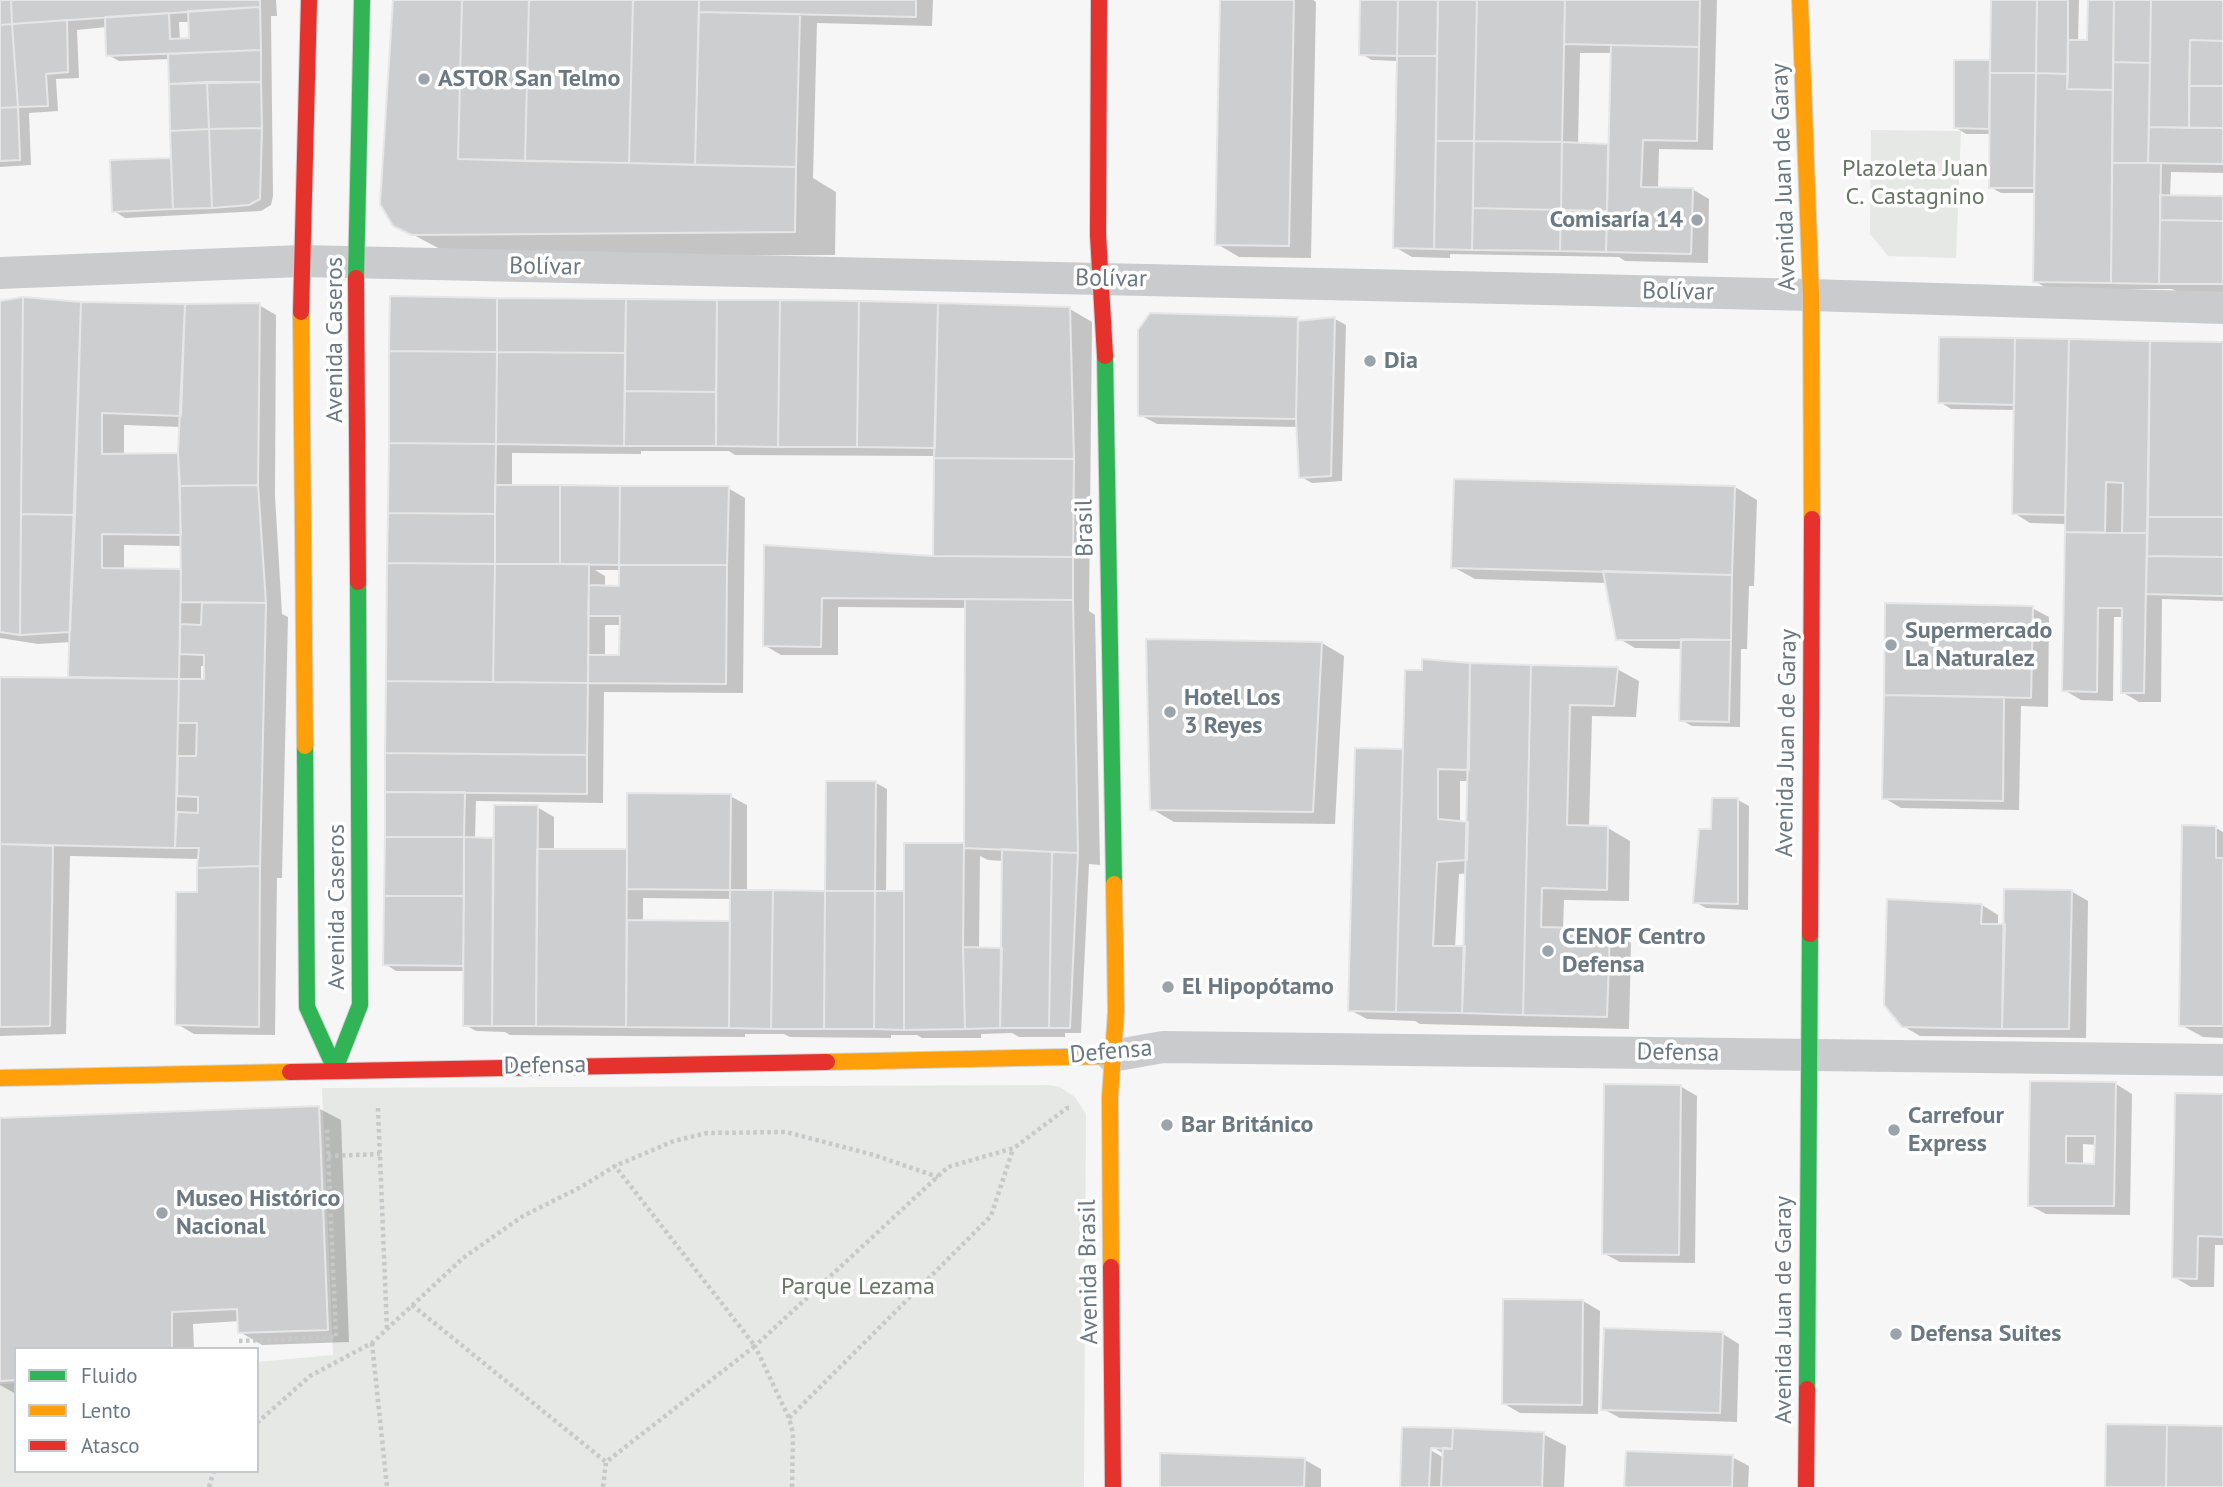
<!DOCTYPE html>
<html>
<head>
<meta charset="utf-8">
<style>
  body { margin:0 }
  #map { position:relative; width:2223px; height:1487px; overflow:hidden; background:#f6f6f6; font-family:"PT Sans",sans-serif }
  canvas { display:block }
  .legend { position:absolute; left:14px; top:1347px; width:245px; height:126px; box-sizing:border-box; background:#fff; border:2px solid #c3c9cd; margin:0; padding:9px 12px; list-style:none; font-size:21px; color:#6a7883 }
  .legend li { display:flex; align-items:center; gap:14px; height:35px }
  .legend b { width:35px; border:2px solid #c3c9cd }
</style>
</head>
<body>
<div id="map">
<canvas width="2223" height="1487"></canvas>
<ul class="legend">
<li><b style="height:9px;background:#30b455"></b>Fluido</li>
<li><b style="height:9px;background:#ff9f0a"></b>Lento</li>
<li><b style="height:9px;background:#e5322d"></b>Atasco</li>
</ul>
</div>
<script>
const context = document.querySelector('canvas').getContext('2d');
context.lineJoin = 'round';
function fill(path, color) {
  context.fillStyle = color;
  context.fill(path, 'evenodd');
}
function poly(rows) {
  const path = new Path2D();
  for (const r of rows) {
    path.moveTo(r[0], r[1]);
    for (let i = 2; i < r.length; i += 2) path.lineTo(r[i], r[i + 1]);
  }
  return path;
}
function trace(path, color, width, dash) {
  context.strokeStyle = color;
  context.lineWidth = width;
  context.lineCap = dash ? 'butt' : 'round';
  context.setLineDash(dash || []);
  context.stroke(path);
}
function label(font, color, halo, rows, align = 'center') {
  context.font = font + ' "PT Sans",sans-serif';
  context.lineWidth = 7;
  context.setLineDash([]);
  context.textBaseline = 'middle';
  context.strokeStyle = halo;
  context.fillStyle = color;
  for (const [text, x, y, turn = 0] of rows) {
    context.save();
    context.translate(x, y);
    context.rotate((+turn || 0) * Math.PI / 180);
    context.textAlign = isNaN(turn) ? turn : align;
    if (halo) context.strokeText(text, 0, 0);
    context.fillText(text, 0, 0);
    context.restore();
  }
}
fill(poly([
  [1871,130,1961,131,1956,258,1888,256,1870,234],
  [1049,1085,1060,1087,1075,1097,1086,1114,1084,1487,0,1487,0,1384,16,1383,16,1471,257,1471,257,1362,333,1355,322,1088]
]), '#e5e8e4');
fill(poly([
  [0,0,276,0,277,16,271,16,273,196,271,205,261,211,125,218,114,211,112,162,173,159,170,59,119,61,108,55,107,27,77,30,79,78,56,79,58,111,29,113,31,165,0,167],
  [179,22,190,22,191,40,180,40],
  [395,0,933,0,932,26,817,23,813,178,836,192,835,255,455,257,395,225],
  [1222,0,1313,0,1316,2,1311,258,1239,257,1217,244],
  [1362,0,1717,0,1713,150,1659,149,1658,189,1692,189,1709,199,1708,263,1625,261,1619,257,1450,254,1450,258,1412,257,1395,247,1398,61,1372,60,1361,54],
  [1580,53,1612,53,1610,147,1578,145],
  [1993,0,2079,0,2078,42,2089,42,2090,0,2082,0,2223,0,2223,173,2171,172,2170,197,2223,198,2223,293,2178,292,2172,289,2127,289,2127,292,2051,291,2035,281,2036,193,2001,193,1990,187,1991,134,1966,134,1955,127,1956,61,1992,62],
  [391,298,1070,309,1092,322,1089,611,1095,615,1100,865,1089,864,1081,1033,1065,1033,1065,1037,1019,1037,1012,1033,981,1034,981,1038,922,1038,917,1035,891,1035,891,1038,790,1037,784,1034,745,1034,745,1037,510,1035,505,1032,476,1031,465,1025,465,971,396,971,385,964],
  [641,451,729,451,735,455,936,456,935,558,765,547,764,645,781,655,838,655,838,607,967,608,965,845,906,845,906,894,886,893,887,789,876,783,827,892,747,892,747,805,730,796,629,851,554,851,554,817,537,807,495,841,475,839,476,801,603,803,604,692,743,693,745,498,728,488,512,487,512,453,641,454],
  [595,570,621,570,620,588,605,587,605,576],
  [605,625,621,625,621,657,605,657],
  [980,856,988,860,1004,861,1003,950,979,949],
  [643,898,732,899,732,923,643,922],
  [0,303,259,305,276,315,275,496,282,614,288,617,282,878,277,878,275,1035,194,1034,177,1024,198,894,200,859,70,856,66,1034,0,1036,0,679,69,679,71,642,38,644,0,638],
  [124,425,181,427,180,455,124,455],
  [124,545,182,546,182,571,124,570],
  [201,666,206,666,205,681,201,681],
  [1297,319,1304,323,1335,319,1346,325,1342,481,1312,483,1301,477,1298,427,1157,424,1140,415],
  [1941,339,2223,344,2223,601,2162,599,2161,702,2139,702,2122,692,2123,617,2114,617,2113,701,2081,700,2064,690,2067,524,2030,523,2014,513,2015,410,1951,409,1940,402],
  [1735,487,1757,500,1754,586,1749,586,1747,649,1741,649,1740,727,1692,726,1681,720,1682,649,1635,648,1618,638,1607,583,1475,579,1453,567],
  [2032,608,2049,617,2048,707,2021,706,2019,810,1901,808,1884,798],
  [1322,643,1344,656,1335,824,1174,822,1152,809],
  [1531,667,1617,669,1639,681,1636,717,1592,716,1589,827,1608,828,1630,841,1629,901,1564,900,1563,929,1609,930,1631,943,1629,1029,1420,1024,1415,1021,1367,1019,1350,1010,1403,750],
  [1460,781,1470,781,1469,823,1460,823],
  [1468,873,1467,948,1455,948,1459,874],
  [1738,800,1749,806,1748,910,1706,908,1695,902,1713,831],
  [2216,828,2223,832,2223,1038,2203,1037,2181,1025],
  [2071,891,2088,901,2086,1038,1920,1036,1903,1026,1982,905,1998,915,1998,926,2007,926],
  [2031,1083,2116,1084,2132,1094,2130,1215,2046,1214,2029,1205],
  [2083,1144,2097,1145,2096,1165,2083,1165],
  [1680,1086,1697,1096,1695,1263,1620,1262,1603,1253],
  [2223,1096,2223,1245,2215,1245,2214,1287,2191,1287,2174,1277],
  [318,1108,341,1120,349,1342,262,1345,240,1332,240,1321,193,1324,194,1349,16,1349,16,1394,0,1385,0,1120],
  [1583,1301,1600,1311,1598,1414,1520,1413,1503,1403],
  [1723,1334,1739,1344,1737,1422,1620,1418,1603,1409],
  [1404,1428,1543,1434,1566,1446,1564,1487,1402,1487],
  [1424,1442,1444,1454,1444,1458,1422,1445],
  [1732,1457,1749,1466,1748,1487,1626,1487],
  [1305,1460,1321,1469,1321,1487,1163,1487]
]), '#0003');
const building = poly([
  [0,0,11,0,12,24,0,25,0,0],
  [11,0,260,0,260,7,12,24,11,0],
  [393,0,462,0,458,159,796,167,795,232,412,235,393,226,380,204,393,0],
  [462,0,529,0,525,161,458,159,462,0],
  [529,0,633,0,629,163,525,161,529,0],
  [633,0,699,0,695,165,629,163,633,0],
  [699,0,916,0,916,17,699,12,699,0],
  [1220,0,1294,0,1289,246,1215,245,1220,0],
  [1360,0,1398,0,1397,56,1359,55,1360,0],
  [1398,0,1438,0,1437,56,1397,56,1398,0],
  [1438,0,1477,0,1474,141,1436,141,1438,0],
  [1477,0,1565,0,1562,142,1474,141,1477,0],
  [1565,0,1700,0,1699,47,1564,44,1565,0],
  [1991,0,2037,0,2036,73,1990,73,1991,0],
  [2037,0,2068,0,2068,74,2036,73,2037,0],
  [2088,0,2114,0,2113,90,2067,89,2068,40,2087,40,2088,0],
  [2114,0,2151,0,2150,63,2113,62,2114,0],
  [2151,0,2223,0,2223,41,2190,40,2189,128,2149,127,2151,0],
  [260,7,261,50,106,56,105,17,169,13,170,39,189,38,188,11,260,7],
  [699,12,800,14,796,167,695,165,699,12],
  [67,20,68,72,46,74,48,106,18,107,12,24,67,20],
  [12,24,18,107,0,108,0,25,12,24],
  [2190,40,2223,41,2223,86,2189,86,2190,40],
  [1611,45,1699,47,1697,141,1643,140,1641,187,1693,188,1691,254,1606,252,1611,45],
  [261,50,261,82,169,84,168,54,261,50],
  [1397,56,1437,56,1434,249,1393,248,1397,56],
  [1954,60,1990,60,1989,129,1954,128,1954,60],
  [2113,62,2150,63,2148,163,2112,163,2113,62],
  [1990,73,2036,73,2034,188,1989,188,1990,73],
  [2036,73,2068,74,2067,89,2113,90,2111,283,2033,282,2036,73],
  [207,82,209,129,170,131,169,84,207,82],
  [207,82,261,82,262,128,209,129,207,82],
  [2189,86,2223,86,2223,128,2189,128,2189,86],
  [18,107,20,160,0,161,0,108,18,107],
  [2149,127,2223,128,2223,164,2148,163,2149,127],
  [262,128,260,199,249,205,212,208,209,129,262,128],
  [209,129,212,208,173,209,170,131,209,129],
  [1436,141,1474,141,1472,250,1434,249,1436,141],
  [1474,141,1562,142,1561,210,1473,208,1474,141],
  [1562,142,1608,144,1607,211,1561,210,1562,142],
  [171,158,173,209,112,212,110,160,171,158],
  [2112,163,2161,163,2159,284,2111,283,2112,163],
  [2160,195,2223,196,2223,221,2160,220,2160,195],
  [1473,208,1561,210,1560,251,1472,250,1473,208],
  [1561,210,1607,211,1606,252,1560,251,1561,210],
  [2160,220,2223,221,2223,284,2159,284,2160,220],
  [390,296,497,298,497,352,389,351,390,296],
  [23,297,21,514,20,635,0,632,0,301,23,297],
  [23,297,81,302,75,515,21,514,23,297],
  [497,298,626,299,625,353,497,352,497,298],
  [626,299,717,300,716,392,625,391,626,299],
  [717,300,780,300,778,447,716,446,717,300],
  [780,300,859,301,857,447,778,447,780,300],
  [859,301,938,303,935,448,857,447,859,301],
  [81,302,185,304,181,416,102,413,102,454,178,453,181,535,102,534,102,568,181,569,179,679,68,677,81,302],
  [260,303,258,485,180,486,178,453,185,304,260,303],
  [938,303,1070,307,1074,459,934,458,938,303],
  [1150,313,1298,317,1296,419,1138,416,1138,330,1150,313],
  [1335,317,1331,476,1299,478,1296,419,1298,321,1335,317],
  [1939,337,2015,338,2014,405,1938,403,1939,337],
  [2015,338,2069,339,2065,515,2012,514,2015,338],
  [2069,339,2150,341,2147,533,2122,533,2123,483,2106,482,2105,533,2065,532,2069,339],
  [2150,341,2223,342,2223,517,2148,517,2150,341],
  [389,351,497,352,496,444,389,443,389,351],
  [497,352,625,353,624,446,496,444,497,352],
  [625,391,716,392,716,446,624,446,625,391],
  [389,443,496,444,495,514,388,513,389,443],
  [934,458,1074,459,1073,557,933,556,934,458],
  [1454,479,1735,486,1732,575,1451,568,1454,479],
  [258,485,266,603,181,602,180,486,258,485],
  [495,485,560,485,560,564,495,564,495,485],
  [560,485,620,486,619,565,560,564,560,485],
  [620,486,729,486,727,565,619,565,620,486],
  [388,513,495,514,495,564,387,563,388,513],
  [21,514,75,515,70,632,20,635,21,514],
  [2148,517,2223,517,2223,557,2147,556,2148,517],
  [2065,532,2147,533,2144,693,2121,693,2122,608,2098,608,2097,692,2062,691,2065,532],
  [764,545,933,556,1073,557,1073,600,822,598,821,647,763,646,764,545],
  [2147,556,2223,557,2223,596,2146,594,2147,556],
  [387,563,495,564,493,682,386,681,387,563],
  [495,564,589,564,588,683,493,682,495,564],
  [619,565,727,565,726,684,588,683,588,655,619,655,620,616,588,616,589,585,619,586,619,565],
  [1603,571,1732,575,1731,640,1616,640,1603,571],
  [965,599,1073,600,1078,853,964,848,965,599],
  [202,602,266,603,260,866,197,868,199,848,175,848,177,812,198,813,198,797,177,796,178,756,196,756,197,723,178,723,179,679,204,679,204,655,180,654,180,624,201,625,202,602],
  [1885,603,2033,606,2031,698,1884,695,1885,603],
  [1146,639,1322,642,1313,812,1150,810,1146,639],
  [1681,639,1731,640,1729,722,1679,721,1681,639],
  [1422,659,1470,663,1469,770,1438,769,1438,819,1468,822,1467,860,1437,862,1433,946,1465,946,1462,1013,1396,1012,1405,670,1422,670,1422,659],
  [1470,663,1531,665,1523,1015,1462,1013,1470,663],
  [1531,665,1618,667,1614,706,1570,705,1567,825,1608,826,1607,890,1542,888,1541,927,1610,929,1607,1017,1523,1015,1531,665],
  [0,677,179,679,175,848,0,844,0,677],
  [386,681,588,683,587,755,385,753,386,681],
  [1884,695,2004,697,2003,801,1882,799,1884,695],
  [1355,748,1403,749,1396,1012,1348,1011,1355,748],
  [385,753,587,755,587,794,385,792,385,753],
  [826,781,876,781,875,891,825,891,826,781],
  [385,792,465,792,464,837,385,837,385,792],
  [627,793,731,794,730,890,627,889,627,793],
  [1712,798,1738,798,1738,904,1693,903,1699,829,1711,829,1712,798],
  [494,805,538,805,536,1026,492,1026,494,805],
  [2182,825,2216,826,2216,858,2223,858,2223,1026,2179,1026,2182,825],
  [385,837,464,837,464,896,384,896,385,837],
  [464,837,493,838,492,1026,463,1026,464,837],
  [904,843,964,843,963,947,965,1029,904,1030,904,843],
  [0,844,53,846,50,1026,0,1027,0,844],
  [537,849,627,849,626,1027,536,1026,537,849],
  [1002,849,1052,852,1049,1028,1000,1028,1002,849],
  [1052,852,1078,853,1070,1028,1049,1028,1052,852],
  [260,866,259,1027,175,1025,176,892,197,892,197,868,260,866],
  [2004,889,2072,890,2069,1029,2002,1029,2004,889],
  [730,890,773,890,771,1029,729,1028,730,890],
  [773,890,825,891,824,1029,771,1029,773,890],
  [825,891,875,891,874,1029,824,1029,825,891],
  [875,891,904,891,904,1030,874,1029,875,891],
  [384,896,464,896,463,966,383,965,384,896],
  [1887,899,1982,904,1981,924,2005,924,2002,1029,1902,1027,1884,1005,1887,899],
  [627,920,730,921,729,1028,626,1027,627,920],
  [963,947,1002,948,1000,1028,965,1029,963,947],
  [2030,1081,2116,1082,2114,1206,2028,1206,2030,1081],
  [2066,1136,2095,1136,2094,1164,2066,1163,2066,1136],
  [1604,1084,1681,1085,1679,1255,1602,1254,1604,1084],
  [2175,1093,2223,1094,2223,1237,2198,1236,2197,1279,2172,1278,2175,1093],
  [319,1106,328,1330,238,1333,237,1309,172,1312,172,1349,16,1349,16,1380,0,1381,0,1118,319,1106],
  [1503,1299,1583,1300,1582,1405,1502,1404,1503,1299],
  [1604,1328,1723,1332,1720,1413,1601,1410,1604,1328],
  [2106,1424,2167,1425,2166,1487,2105,1487,2106,1424],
  [2167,1425,2223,1426,2223,1487,2166,1487,2167,1425],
  [1402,1427,1453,1428,1452,1449,1431,1448,1429,1487,1400,1487,1402,1427],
  [1453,1428,1544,1432,1542,1487,1429,1487,1441,1487,1443,1448,1452,1449,1453,1428],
  [1626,1451,1733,1455,1732,1487,1624,1487,1626,1451],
  [1160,1453,1305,1458,1304,1487,1160,1487,1160,1453]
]);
fill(building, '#cdcecf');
trace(building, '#e6e6e6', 2);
const fast = poly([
  [356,278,362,0],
  [1105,356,1114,884],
  [305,746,307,1007,335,1069],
  [335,1069,360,1005,358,582],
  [1807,1389,1810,934]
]);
const slow = poly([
  [1800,0,1811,295,1812,519],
  [301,312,305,746],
  [827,1062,1112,1056],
  [0,1078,290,1072],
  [1111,1267,1110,1097,1116,1012,1114,884]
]);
const jam = poly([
  [1099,0,1098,235,1105,356],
  [356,278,358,582],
  [301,312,309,0],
  [1810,934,1812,519],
  [290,1072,827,1062],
  [1111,1267,1113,1487],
  [1806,1487,1807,1389]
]);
trace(fast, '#d2d3d4', 18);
trace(slow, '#d2d3d4', 18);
trace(jam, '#d2d3d4', 18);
trace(poly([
  [378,1108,387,1329],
  [328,1156,380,1154],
  [412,1305,606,1462],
  [239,1341,336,1337,327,1128],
  [372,1343,387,1487],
  [789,1418,991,1216,1013,1149],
  [257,1423,310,1376,372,1343,463,1258,523,1216,581,1187,615,1166,674,1141,707,1133,786,1132,874,1155,938,1177],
  [209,1487,214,1471],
  [603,1487,606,1462,755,1346,615,1166],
  [792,1487,793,1433,789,1418,755,1346,948,1167,1014,1148,1067,1108,1072,1108]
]), '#c7c8c9', 4.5, [3.5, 3.5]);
trace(poly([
  [0,273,301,261,1811,295,2223,308],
  [1112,1056,1163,1047,2223,1060]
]), '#c9cbcc', 32);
trace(fast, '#30b455', 16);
trace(slow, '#ff9f0a', 16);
trace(jam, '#e5322d', 16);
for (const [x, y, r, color] of [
  [424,79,7,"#9ba4ab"],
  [1697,220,7,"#9ba4ab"],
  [1370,361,7,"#9ba4ab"],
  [1891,645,7,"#9ba4ab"],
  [1170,712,7,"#9ba4ab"],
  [1548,951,7,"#9ba4ab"],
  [1168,987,7,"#9ba4ab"],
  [1167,1125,7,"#9ba4ab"],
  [1894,1130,7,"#9ba4ab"],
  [162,1213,7,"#9ba4ab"],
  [1896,1334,7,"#9ba4ab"]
]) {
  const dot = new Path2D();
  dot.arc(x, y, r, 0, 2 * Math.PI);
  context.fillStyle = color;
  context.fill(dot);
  trace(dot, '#fff', 2.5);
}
label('bold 24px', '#6a7883', '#fff', [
  ["ASTOR San Telmo",438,79],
  ["Comisaría 14",1683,220,"right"],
  ["Dia",1384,361],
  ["Supermercado",1905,631],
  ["La Naturalez",1905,659],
  ["Hotel Los",1184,698],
  ["3 Reyes",1184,726],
  ["CENOF Centro",1562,937],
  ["Defensa",1562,965],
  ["El Hipopótamo",1182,987],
  ["Carrefour",1908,1116],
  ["Express",1908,1144],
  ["Bar Británico",1181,1125],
  ["Museo Histórico",176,1199],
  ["Nacional",176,1227],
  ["Defensa Suites",1910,1334]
], 'left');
label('24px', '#677664', '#fff', [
  ["Plazoleta Juan",1915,169],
  ["C. Castagnino",1915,197],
  ["Parque Lezama",858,1287]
]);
label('24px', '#6a7883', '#fff', [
  ["Avenida Juan de Garay",1784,177,-92],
  ["Bolívar",545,267,1],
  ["Bolívar",1111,279,1],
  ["Bolívar",1678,292,1],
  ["Avenida Caseros",335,340,-90],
  ["Brasil",1085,528,-91],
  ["Avenida Juan de Garay",1787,743,-89],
  ["Avenida Caseros",337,907,-90],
  ["Defensa",1111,1052,-5],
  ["Defensa",1678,1053,1],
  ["Defensa",545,1066,-1],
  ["Avenida Brasil",1089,1272,-91],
  ["Avenida Juan de Garay",1784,1310,-90]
]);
</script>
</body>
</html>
